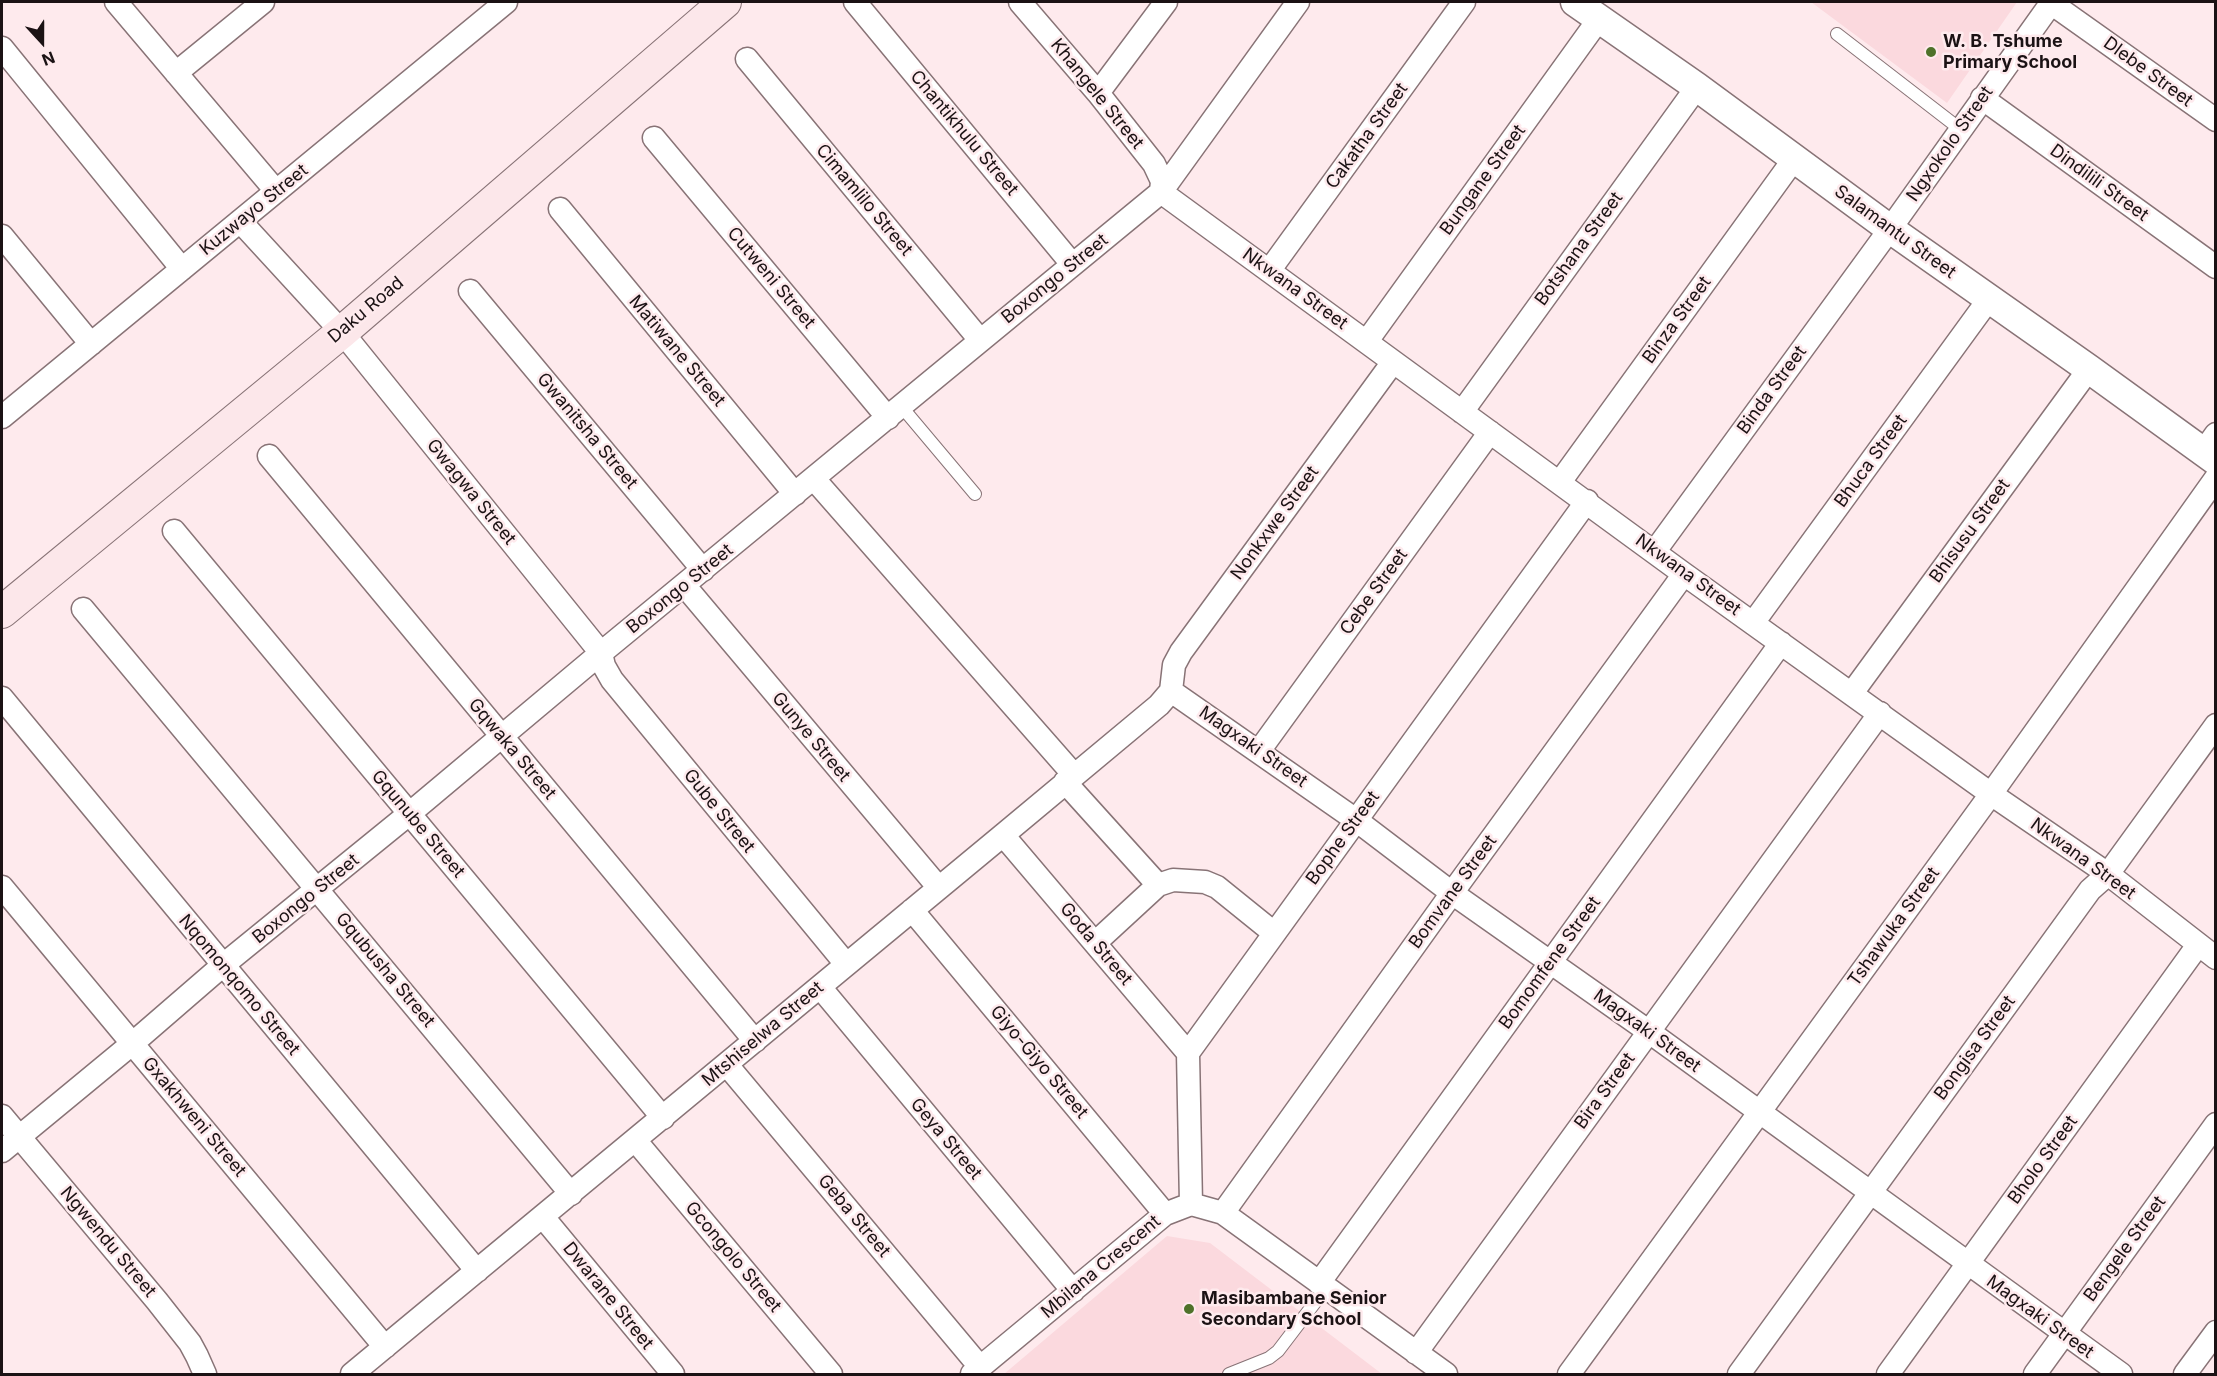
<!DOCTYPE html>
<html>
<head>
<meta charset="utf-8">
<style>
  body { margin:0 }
  #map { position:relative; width:2217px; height:1376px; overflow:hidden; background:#feeaed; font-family:Inter,sans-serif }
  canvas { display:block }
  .frame { position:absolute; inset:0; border:3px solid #1b1214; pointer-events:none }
  .north { position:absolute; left:12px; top:12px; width:60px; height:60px; -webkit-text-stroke:4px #feeaed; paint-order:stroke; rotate:159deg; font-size:16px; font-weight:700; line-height:24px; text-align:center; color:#1b1214 }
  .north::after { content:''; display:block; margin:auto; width:21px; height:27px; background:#1b1214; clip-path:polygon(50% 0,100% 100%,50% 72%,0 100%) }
</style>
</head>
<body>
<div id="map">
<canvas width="2217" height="1376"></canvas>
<div class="frame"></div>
<div class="north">N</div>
</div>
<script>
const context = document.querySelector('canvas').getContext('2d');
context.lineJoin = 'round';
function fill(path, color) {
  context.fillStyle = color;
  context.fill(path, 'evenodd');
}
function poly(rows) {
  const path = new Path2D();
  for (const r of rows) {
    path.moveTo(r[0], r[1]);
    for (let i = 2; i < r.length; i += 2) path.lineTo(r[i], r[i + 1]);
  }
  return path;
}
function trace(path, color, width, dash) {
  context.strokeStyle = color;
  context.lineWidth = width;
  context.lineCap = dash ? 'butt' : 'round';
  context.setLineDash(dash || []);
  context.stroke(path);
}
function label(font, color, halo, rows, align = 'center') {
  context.font = font + ' Inter,sans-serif';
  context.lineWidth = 5;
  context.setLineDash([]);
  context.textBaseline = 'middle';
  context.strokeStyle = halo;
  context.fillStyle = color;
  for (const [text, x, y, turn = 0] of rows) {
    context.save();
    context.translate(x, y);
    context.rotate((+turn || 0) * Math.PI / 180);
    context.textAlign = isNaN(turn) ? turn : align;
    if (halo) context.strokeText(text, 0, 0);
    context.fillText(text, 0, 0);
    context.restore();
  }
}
fill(poly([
  [1811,2,2017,2,1947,103],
  [1167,1236,1210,1243,1382,1374,1004,1374]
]), '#fbd9de');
const service = poly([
  [1837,34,1960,129],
  [901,406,975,494],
  [1229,1374,1269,1358,1278,1351,1326,1288]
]);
const minor = poly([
  [116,2,276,191],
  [855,2,1072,264],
  [1020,2,1098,93,1154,164,1162,181,1161,192,1684,574,1991,794,2108,874,2216,958],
  [2051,3,2216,120],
  [2,48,182,269],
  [747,59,980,340],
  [176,73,263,2],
  [1098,93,1166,2],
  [1982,98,2216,267],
  [654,138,888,418],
  [560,209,795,494],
  [240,221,342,332,601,653,604,666,612,680,846,964],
  [2,236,91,344],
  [1269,271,1464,2],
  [470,291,703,570],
  [1367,341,1599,19],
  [1462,412,1697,87],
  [2,417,506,2],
  [2203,452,2216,434],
  [269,456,755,1041],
  [814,479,1074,775],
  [1560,482,1794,159],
  [174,531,663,1118],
  [1655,551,1890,229,2052,2],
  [684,585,939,888],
  [83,609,571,1194],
  [1753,623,1989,299],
  [1171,691,1356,820,1452,893,1648,1031,2121,1374],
  [1171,691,1174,665,1181,652,1393,362],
  [1852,693,2089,369],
  [2,698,477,1271],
  [1259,751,1490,432],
  [1065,782,1158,885],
  [1003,835,1188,1053],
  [2,887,385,1347],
  [912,910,1165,1214],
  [1095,943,1158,885,1173,880,1205,882,1217,887,1274,933],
  [820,987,1073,1291],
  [727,1065,980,1367],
  [2,1116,157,1301,190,1343,197,1356,205,1374],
  [635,1140,831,1374],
  [2,1151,133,1043,222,966,409,814,601,653,1161,192,1298,2],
  [1191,1204,1188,1053,1587,501],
  [1223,1213,1452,893,1684,574],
  [543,1217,673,1374],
  [1319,1283,1781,643],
  [1416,1353,1880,713],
  [352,1374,1003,835,1159,705,1171,691],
  [972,1374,1165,1214,1191,1204,1223,1213,1446,1374],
  [1569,1374,1991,794,2216,478],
  [1739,1374,2090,890,2108,874,2216,725],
  [1888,1374,2198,945],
  [2035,1374,2216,1124],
  [2185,1374,2216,1332]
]);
const tertiary = poly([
  [1575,2,1697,87,1890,229,2089,369,2216,461]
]);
const secondary = poly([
  [2,612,342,332,725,2]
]);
trace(service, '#887376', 14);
trace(minor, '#887376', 25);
trace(tertiary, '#887376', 31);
trace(secondary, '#887376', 34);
trace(service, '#fff', 12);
trace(minor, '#fff', 22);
trace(tertiary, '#fff', 28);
trace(secondary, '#fce7ea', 32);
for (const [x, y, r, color] of [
  [1931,52,6,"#4e7129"],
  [1189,1309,6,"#4e7129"]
]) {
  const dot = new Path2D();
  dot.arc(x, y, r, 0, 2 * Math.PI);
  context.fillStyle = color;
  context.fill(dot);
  trace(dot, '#feeaed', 2);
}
label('bold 18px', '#1b1214', '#feeaed', [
  ["W. B. Tshume",1943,42],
  ["Primary School",1943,63],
  ["Masibambane Senior",1201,1299],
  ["Secondary School",1201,1320]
], 'left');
label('18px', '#1b1214', '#feeaed', [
  ["Dlebe Street",2148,72,36],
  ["Khangele Street",1097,94,51],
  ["Chantikhulu Street",964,133,50],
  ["Cakatha Street",1367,136,-54],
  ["Ngxokolo Street",1950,144,-55],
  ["Bungane Street",1483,180,-54],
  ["Dindilili Street",2099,183,36],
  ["Cimamlilo Street",864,200,50],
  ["Kuzwayo Street",254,210,-39],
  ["Salamantu Street",1895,232,36],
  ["Botshana Street",1579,249,-54],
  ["Cutweni Street",771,278,50],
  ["Boxongo Street",1055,279,-39],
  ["Nkwana Street",1295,289,36],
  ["Daku Road",366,310,-40],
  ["Binza Street",1677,320,-54],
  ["Matiwane Street",677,351,50],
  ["Binda Street",1772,390,-54],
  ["Gwanitsha Street",587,431,50],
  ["Bhuca Street",1871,461,-54],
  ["Gwagwa Street",471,492,51],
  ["Nonkxwe Street",1275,523,-54],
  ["Bhisusu Street",1970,531,-54],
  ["Nkwana Street",1688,575,36],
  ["Boxongo Street",680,589,-39],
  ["Cebe Street",1374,592,-54],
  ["Gunye Street",811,737,50],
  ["Magxaki Street",1253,747,35],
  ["Gqwaka Street",512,749,50],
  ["Gube Street",719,811,51],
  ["Gqunube Street",418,824,50],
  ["Bophe Street",1343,838,-54],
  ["Nkwana Street",2083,859,36],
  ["Bomvane Street",1453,892,-54],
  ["Boxongo Street",306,899,-39],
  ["Tshawuka Street",1894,927,-54],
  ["Goda Street",1096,944,50],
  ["Bomomfene Street",1550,963,-54],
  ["Gqubusha Street",385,970,50],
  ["Nqomonqomo Street",239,985,50],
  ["Magxaki Street",1647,1031,36],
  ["Mtshiselwa Street",763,1034,-40],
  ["Bongisa Street",1975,1048,-54],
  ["Giyo-Giyo Street",1039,1062,50],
  ["Bira Street",1605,1091,-54],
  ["Gxakhweni Street",194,1117,50],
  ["Geya Street",946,1139,50],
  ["Bholo Street",2043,1160,-54],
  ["Geba Street",854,1216,50],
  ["Ngwendu Street",108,1242,50],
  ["Bengele Street",2125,1249,-54],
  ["Gcongolo Street",733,1257,50],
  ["Mbilana Crescent",1101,1267,-40],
  ["Dwarane Street",608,1296,51],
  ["Magxaki Street",2040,1317,36]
]);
</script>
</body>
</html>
